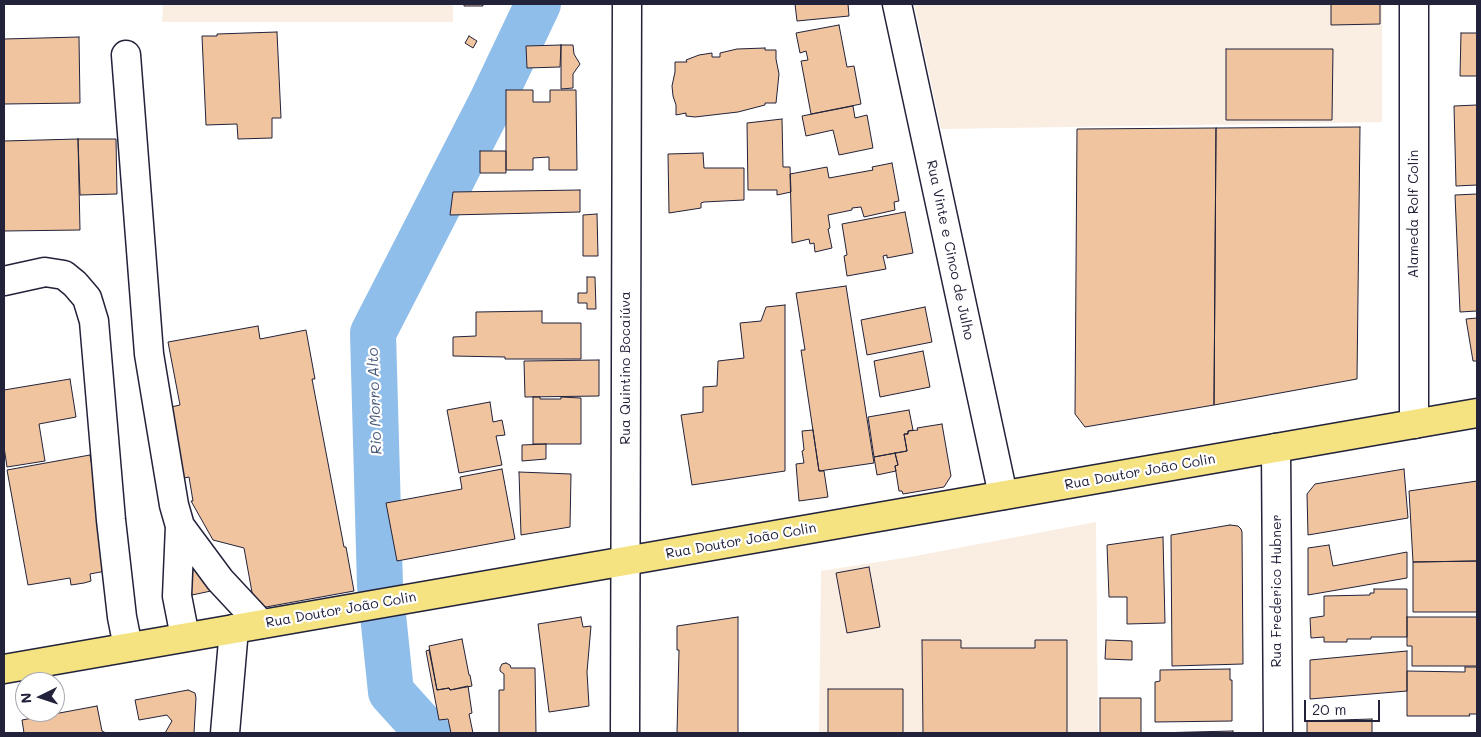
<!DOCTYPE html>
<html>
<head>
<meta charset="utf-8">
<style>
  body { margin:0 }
  #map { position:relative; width:1481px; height:737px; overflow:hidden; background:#fff; font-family:Mali,sans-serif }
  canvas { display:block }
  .frame { position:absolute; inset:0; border:5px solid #22223b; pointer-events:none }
  .north { position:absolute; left:15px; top:672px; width:50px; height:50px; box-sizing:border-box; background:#fff; border:1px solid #a7a7b1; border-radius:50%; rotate:266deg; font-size:14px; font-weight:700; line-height:20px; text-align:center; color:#22223b }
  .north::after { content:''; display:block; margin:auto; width:18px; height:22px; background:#22223b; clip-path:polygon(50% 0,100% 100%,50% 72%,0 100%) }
  .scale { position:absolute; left:1304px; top:700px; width:76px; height:22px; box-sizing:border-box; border:2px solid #22223b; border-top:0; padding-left:6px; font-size:15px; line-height:18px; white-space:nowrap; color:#22223b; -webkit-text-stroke:4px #fff; paint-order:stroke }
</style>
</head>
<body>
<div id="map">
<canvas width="1481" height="737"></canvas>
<div class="frame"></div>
<div class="north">N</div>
<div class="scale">20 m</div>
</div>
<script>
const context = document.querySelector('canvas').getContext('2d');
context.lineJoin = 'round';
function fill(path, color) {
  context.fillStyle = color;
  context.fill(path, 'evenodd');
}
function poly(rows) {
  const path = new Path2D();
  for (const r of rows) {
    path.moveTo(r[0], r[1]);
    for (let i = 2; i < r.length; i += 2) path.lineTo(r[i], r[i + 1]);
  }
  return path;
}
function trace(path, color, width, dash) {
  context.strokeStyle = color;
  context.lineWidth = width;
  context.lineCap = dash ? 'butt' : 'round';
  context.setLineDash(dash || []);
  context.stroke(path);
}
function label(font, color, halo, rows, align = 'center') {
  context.font = font + ' Mali,sans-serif';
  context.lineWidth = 4.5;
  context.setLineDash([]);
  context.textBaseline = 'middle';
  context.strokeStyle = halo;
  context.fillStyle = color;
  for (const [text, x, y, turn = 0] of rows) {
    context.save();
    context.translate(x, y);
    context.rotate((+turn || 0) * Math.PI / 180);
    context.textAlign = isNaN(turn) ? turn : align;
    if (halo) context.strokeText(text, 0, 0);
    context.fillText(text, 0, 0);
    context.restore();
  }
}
fill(poly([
  [163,4,453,4,453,22,162,22],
  [914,4,1382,4,1382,122,941,129],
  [1096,522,1098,733,819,733,821,571,910,557]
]), '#faede2');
trace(poly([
  [428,733,391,692,380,586,373,333,491,103,538,4]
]), '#90beea', 46);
const building = poly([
  [464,4,483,4,483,6,464,6,464,4],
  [795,4,848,4,849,16,797,21,795,4],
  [1331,4,1380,4,1380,24,1331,25,1331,4],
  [839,25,847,67,854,66,861,104,811,114,801,61,808,60,806,51,800,53,796,33,839,25],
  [277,32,281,118,272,118,272,138,238,139,237,124,206,125,202,36,217,36,217,34,277,32],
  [1461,33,1477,33,1477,76,1460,76,1461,33],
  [469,36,477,41,473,48,465,43,469,36],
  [79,37,80,103,4,104,4,39,79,37],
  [561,45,573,45,574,54,580,64,573,74,573,88,561,89,561,45],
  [561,45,560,67,527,68,526,46,561,45],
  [765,48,765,50,776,50,776,59,779,74,776,103,765,103,765,105,738,112,695,117,686,116,686,113,676,115,676,105,673,96,672,86,675,72,675,62,687,62,686,60,699,55,712,53,712,57,720,57,720,53,737,49,765,48],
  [1226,49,1333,49,1332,120,1226,120,1226,49],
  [506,90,533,90,533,102,550,102,550,90,576,90,577,170,549,170,549,157,533,158,533,170,506,170,506,90],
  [1477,105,1477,185,1456,186,1454,106,1477,105],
  [853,106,855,118,867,115,873,148,839,155,833,130,806,136,802,116,853,106],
  [782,119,783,167,790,167,791,192,777,195,777,190,748,190,747,123,782,119],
  [1360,127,1357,379,1214,405,1216,128,1360,127],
  [1216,128,1214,405,1085,427,1075,414,1077,129,1216,128],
  [78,139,80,230,4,231,4,141,78,139],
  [78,139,116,139,117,194,80,195,78,139],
  [480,151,506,151,506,173,480,173,480,151],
  [703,153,704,168,744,168,744,200,704,202,701,203,701,208,669,213,668,154,703,153],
  [892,163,899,201,894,202,895,210,864,217,861,207,852,208,852,210,828,215,830,228,828,229,832,248,815,252,814,243,810,244,809,239,792,243,790,174,827,167,829,178,873,170,872,167,892,163],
  [580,190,580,212,450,215,453,192,580,190],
  [1477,194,1477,311,1460,312,1455,195,1477,194],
  [905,212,913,253,887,258,887,255,883,256,886,269,847,276,844,256,847,255,842,224,905,212],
  [597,214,598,256,583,256,583,215,597,214],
  [587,277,595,277,596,309,587,309,587,303,578,303,578,293,587,293,587,277],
  [846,286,874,463,819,471,801,350,805,350,796,293,846,286],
  [785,305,785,471,692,485,681,415,703,412,703,387,717,386,718,361,744,358,740,323,761,321,766,307,785,305],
  [925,307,932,342,867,355,861,320,925,307],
  [542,311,542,323,581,323,581,359,505,359,505,357,453,356,453,337,476,336,476,312,542,311],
  [1477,318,1477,361,1473,361,1466,319,1477,318],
  [258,326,260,339,306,330,315,379,312,379,344,547,346,547,354,591,255,609,244,548,213,540,191,501,193,501,189,477,184,478,171,407,180,405,168,342,258,326],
  [923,351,930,387,880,397,874,361,923,351],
  [599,360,599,396,525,397,524,361,599,360],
  [70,379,76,417,39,424,45,461,7,467,4,447,4,390,70,379],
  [533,397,540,397,540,399,561,399,561,397,581,398,581,444,533,444,533,397],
  [490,402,493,422,502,420,505,435,496,436,502,465,459,473,447,410,490,402],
  [909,410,913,430,908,431,908,434,904,434,907,451,874,457,868,417,909,410],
  [942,424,951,476,944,487,903,494,902,491,899,491,895,466,898,465,895,453,907,451,904,434,908,434,908,431,918,430,917,428,942,424],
  [813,430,819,471,824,471,828,497,799,501,796,464,804,463,802,451,804,450,802,431,813,430],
  [546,444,546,459,522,461,522,445,546,444],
  [895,453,898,465,895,466,896,471,877,475,874,457,895,453],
  [90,455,111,570,90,574,91,581,84,583,71,585,70,578,28,585,7,470,90,455],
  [502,469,515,539,397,561,386,503,462,489,460,477,502,469],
  [1404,469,1408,518,1308,535,1307,494,1315,484,1404,469],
  [519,472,571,474,570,527,521,535,519,472],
  [1477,481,1477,561,1413,562,1409,491,1477,481],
  [1230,525,1238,526,1241,529,1242,532,1243,664,1172,666,1171,535,1230,525],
  [1163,537,1165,623,1127,624,1127,597,1109,597,1107,545,1163,537],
  [1329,545,1333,566,1407,552,1407,578,1308,595,1308,548,1329,545],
  [1477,561,1477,612,1413,612,1413,562,1477,561],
  [206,567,211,591,192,595,187,570,206,567],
  [869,567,880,627,847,633,836,573,869,567],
  [1374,589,1407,589,1407,637,1371,637,1371,639,1347,639,1347,642,1324,642,1324,637,1311,638,1310,618,1324,616,1324,596,1370,595,1370,593,1374,593,1374,589],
  [581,617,583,627,591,626,587,672,589,706,549,712,538,624,581,617],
  [738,617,738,733,677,733,679,650,677,650,677,626,738,617],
  [1407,617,1477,617,1477,666,1412,666,1412,646,1407,646,1407,617],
  [462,639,469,675,470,675,472,686,450,690,449,688,437,690,429,646,462,639],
  [922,640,961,640,961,648,1035,648,1035,640,1067,640,1067,733,923,733,922,640],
  [1106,640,1132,641,1132,660,1105,659,1106,640],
  [429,650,437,690,449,688,450,690,468,686,472,713,469,714,473,733,451,733,448,719,439,720,426,651,429,650],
  [1407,651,1407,691,1310,699,1310,660,1407,651],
  [506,663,510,665,511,668,535,668,536,733,499,733,499,690,504,690,504,674,500,671,500,668,502,664,506,663],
  [1465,667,1477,667,1477,714,1469,714,1470,716,1407,716,1407,671,1465,672,1465,667],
  [1230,669,1230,680,1232,680,1232,721,1155,722,1155,682,1160,681,1160,670,1230,669],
  [828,689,903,689,903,733,828,733,828,689],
  [188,690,195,693,196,698,194,733,165,733,172,721,167,715,139,720,135,700,188,690],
  [1100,698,1141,698,1141,733,1100,733,1100,698],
  [97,706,102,731,106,733,24,733,22,720,97,706],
  [1372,719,1372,733,1307,733,1307,721,1372,719],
  [1233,731,1233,733,1154,733,1233,731]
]);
fill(building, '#efc49e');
trace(building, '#22223b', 1);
const minor = poly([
  [897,4,1003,495],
  [126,55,149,354,174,505,180,526,177,596,185,637],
  [4,281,45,272,64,275,75,284,87,298,94,321,111,520,122,617,128,647],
  [1414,424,1414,4],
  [1276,448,1278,733],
  [180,526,220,580,261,624],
  [225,733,234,629],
  [625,733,627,4]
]);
const major = poly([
  [4,669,1477,413]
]);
trace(minor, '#22223b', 31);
trace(major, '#22223b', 31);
trace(minor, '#fff', 28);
trace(major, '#f5e381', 28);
label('14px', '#22223b', '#fff', [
  ["Alameda Rolf Colin",1414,214,-90],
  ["Rua Vinte e Cinco de Julho",950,250,78],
  ["Rua Quintino Bocaiúva",626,368,-90],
  ["Rua Doutor João Colin",1140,472,-10],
  ["Rua Doutor João Colin",741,541,-10],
  ["Rua Frederico Hubner",1277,591,-90],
  ["Rua Doutor João Colin",341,610,-10]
]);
label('italic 15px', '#485978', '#fff', [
  ["Rio Morro Alto",375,401,-92]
]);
</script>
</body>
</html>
